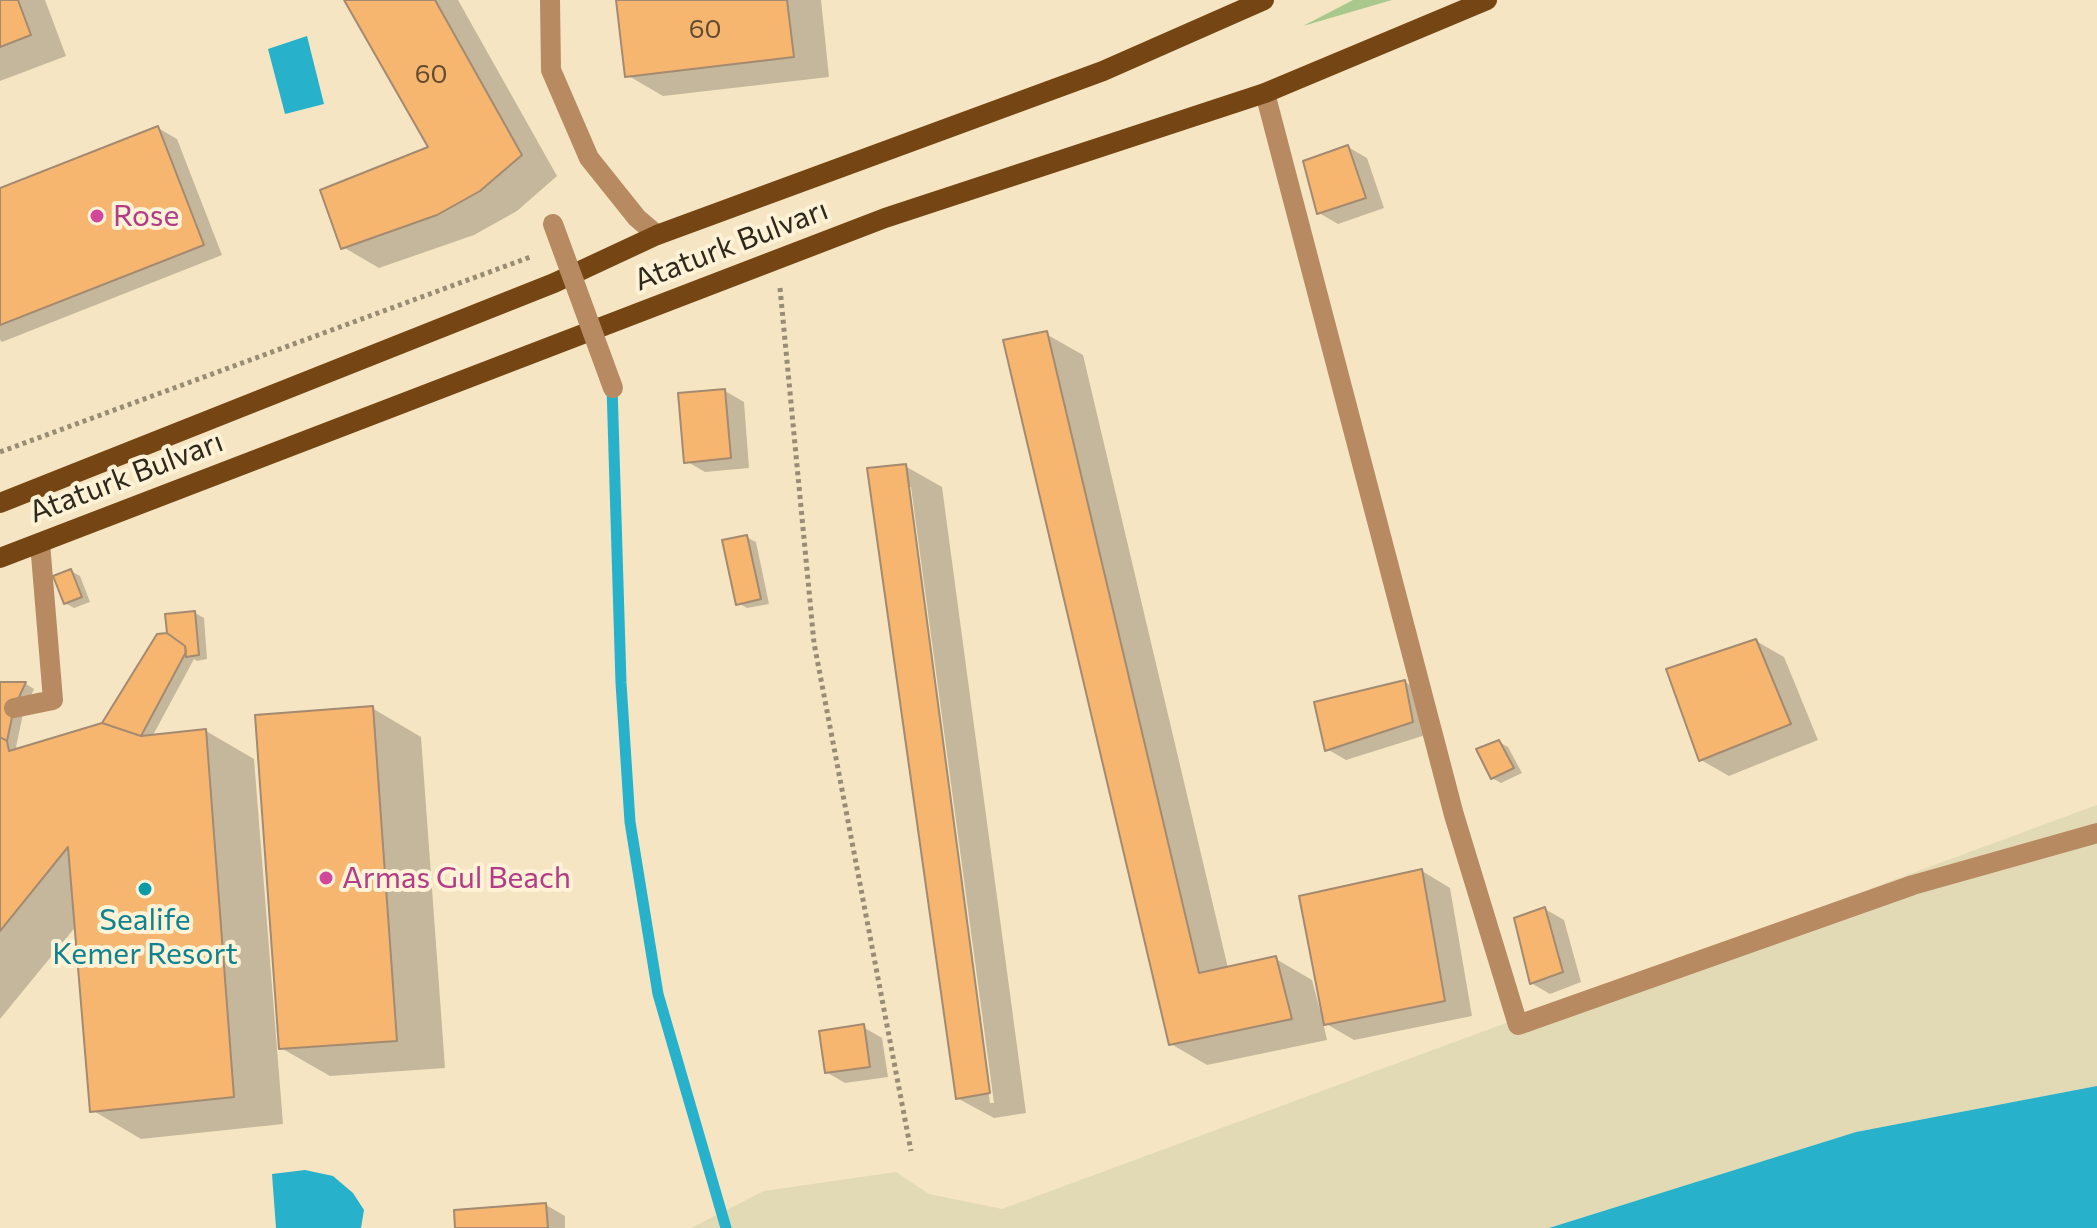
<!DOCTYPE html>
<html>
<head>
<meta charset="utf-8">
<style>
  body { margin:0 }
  canvas { display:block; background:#f5e5c2 }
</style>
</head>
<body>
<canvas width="2097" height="1228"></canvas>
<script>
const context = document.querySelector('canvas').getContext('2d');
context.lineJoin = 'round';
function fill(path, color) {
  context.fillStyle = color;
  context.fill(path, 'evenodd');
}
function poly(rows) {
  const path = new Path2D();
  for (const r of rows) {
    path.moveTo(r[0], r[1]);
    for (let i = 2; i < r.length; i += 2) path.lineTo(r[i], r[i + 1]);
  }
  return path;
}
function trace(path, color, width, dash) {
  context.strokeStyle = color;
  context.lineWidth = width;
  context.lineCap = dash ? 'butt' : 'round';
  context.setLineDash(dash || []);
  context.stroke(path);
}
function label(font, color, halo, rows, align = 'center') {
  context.font = font + ' Commissioner,sans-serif';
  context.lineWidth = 8;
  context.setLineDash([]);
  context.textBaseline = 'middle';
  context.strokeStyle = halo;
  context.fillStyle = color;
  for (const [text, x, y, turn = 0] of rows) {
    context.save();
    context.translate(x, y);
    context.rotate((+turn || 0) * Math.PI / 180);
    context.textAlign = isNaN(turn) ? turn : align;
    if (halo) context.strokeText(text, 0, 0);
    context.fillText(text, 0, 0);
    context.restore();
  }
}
fill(poly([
  [1353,0,1392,0,1303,26]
]), '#a8c88d');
fill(poly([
  [2097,805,2097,1086,1856,1132,1549,1228,691,1228,764,1191,896,1172,929,1194,1002,1209]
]), '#e2d9b5');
fill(poly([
  [307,36,324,104,285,114,268,49],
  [2097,1086,2097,1228,1549,1228,1856,1132],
  [305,1170,333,1176,353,1193,364,1210,361,1228,276,1228,272,1174]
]), '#28b1ca');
fill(poly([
  [0,0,45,0,66,56,0,81],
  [346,0,458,0,557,176,517,211,474,235,379,268,343,247,431,148],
  [618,0,821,0,829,77,663,96,627,75],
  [158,128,177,139,222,255,2,342,0,340,0,190],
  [1348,147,1367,158,1384,208,1338,224,1319,213],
  [1046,334,1083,355,1228,968,1276,959,1312,980,1320,1010,1323,1009,1422,871,1450,888,1472,1016,1354,1040,1323,1022,1327,1040,1207,1065,1171,1044],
  [725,391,744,402,749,468,705,472,686,461],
  [905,466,942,487,1026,1113,994,1118,957,1098,870,469],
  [907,487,911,487,994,1103,990,1103],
  [746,537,756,542,769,604,747,608,738,603],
  [71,571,80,576,90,602,74,608,65,603],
  [195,613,204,618,207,659,197,661,194,659,152,737,206,731,254,759,283,1124,141,1139,92,1110,77,925,0,1019,0,685,26,684,34,689,23,714,16,747,19,750,103,724,169,635],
  [1756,641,1784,657,1818,740,1729,776,1701,760],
  [1405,682,1424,693,1432,733,1346,760,1327,749],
  [372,708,421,737,445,1068,330,1076,281,1048],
  [1499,742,1508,747,1522,773,1501,783,1492,778],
  [1545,909,1564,920,1581,982,1550,994,1531,983],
  [863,1027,882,1038,888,1077,845,1083,826,1072],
  [546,1205,565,1216,565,1228,457,1228]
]), '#0003');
trace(poly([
  [612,386,621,683,630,822,658,994,726,1228]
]), '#28b1ca', 11);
const building = poly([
  [0,0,18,0,31,35,0,47,0,0],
  [344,0,435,0,522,155,480,191,437,215,341,249,320,190,428,147,344,0],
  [616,0,787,0,794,57,625,77,616,0],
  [158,126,204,245,0,325,0,188,158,126],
  [1348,145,1366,198,1317,214,1303,161,1348,145],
  [1047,331,1199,973,1276,956,1292,1019,1169,1045,1003,340,1047,331],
  [725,389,731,458,684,463,678,393,725,389],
  [906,464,990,1093,956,1099,867,468,906,464],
  [747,535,761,599,736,605,722,540,747,535],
  [71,569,82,597,64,604,53,576,71,569],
  [195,611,199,655,186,657,185,646,167,633,165,614,195,611],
  [167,633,185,646,186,652,141,736,102,723,157,634,167,633],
  [1756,639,1791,724,1699,761,1666,669,1756,639],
  [1405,680,1413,722,1325,751,1314,702,1405,680],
  [0,682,26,682,14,708,7,741,0,737,0,682],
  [373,706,397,1041,279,1049,255,715,373,706],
  [102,723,141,736,206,729,234,1097,90,1112,68,847,0,931,0,737,7,741,9,751,102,723],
  [1499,740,1514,768,1491,779,1476,749,1499,740],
  [1422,869,1445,1001,1324,1025,1299,896,1422,869],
  [1545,907,1563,972,1530,984,1514,918,1545,907],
  [864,1024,870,1067,825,1073,819,1031,864,1024],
  [546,1203,548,1228,455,1228,454,1210,546,1203]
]);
fill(building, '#f6b670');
trace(building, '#a38a70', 2);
trace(poly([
  [780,288,814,643,911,1151],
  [0,452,533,256]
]), '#988d74', 5, [4, 4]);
trace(poly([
  [550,0,551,70,589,158,637,218,657,235],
  [1265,93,1454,815,1518,1025,1913,885,2097,833],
  [14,708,53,700,40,543]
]), '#b78a61', 20);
trace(poly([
  [0,503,554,283,657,235,1103,71,1264,0],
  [0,558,885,218,1265,93,1487,0]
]), '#754613', 20);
trace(poly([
  [553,224,613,388]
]), '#b78a61', 20);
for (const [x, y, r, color] of [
  [97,216,8,"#d1479c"],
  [326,878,8,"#d1479c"],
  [145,889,8,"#0f9aa8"]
]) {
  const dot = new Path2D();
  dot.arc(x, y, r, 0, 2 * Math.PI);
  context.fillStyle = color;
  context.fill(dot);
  trace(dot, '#fff2d7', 3);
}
label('26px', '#614c31', null, [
  ["60",705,29],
  ["60",431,74]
]);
label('30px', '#b23c85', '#fff2d7', [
  ["Rose",113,216],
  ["Armas Gul Beach",342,878]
], 'left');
label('30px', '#2f291c', '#fff2d7', [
  ["Ataturk Bulvarı",731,245,-21],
  ["Ataturk Bulvarı",126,477,-21]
]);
label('30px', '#0d838f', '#fff2d7', [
  ["Sealife",145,920],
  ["Kemer Resort",145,954]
]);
</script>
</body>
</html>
